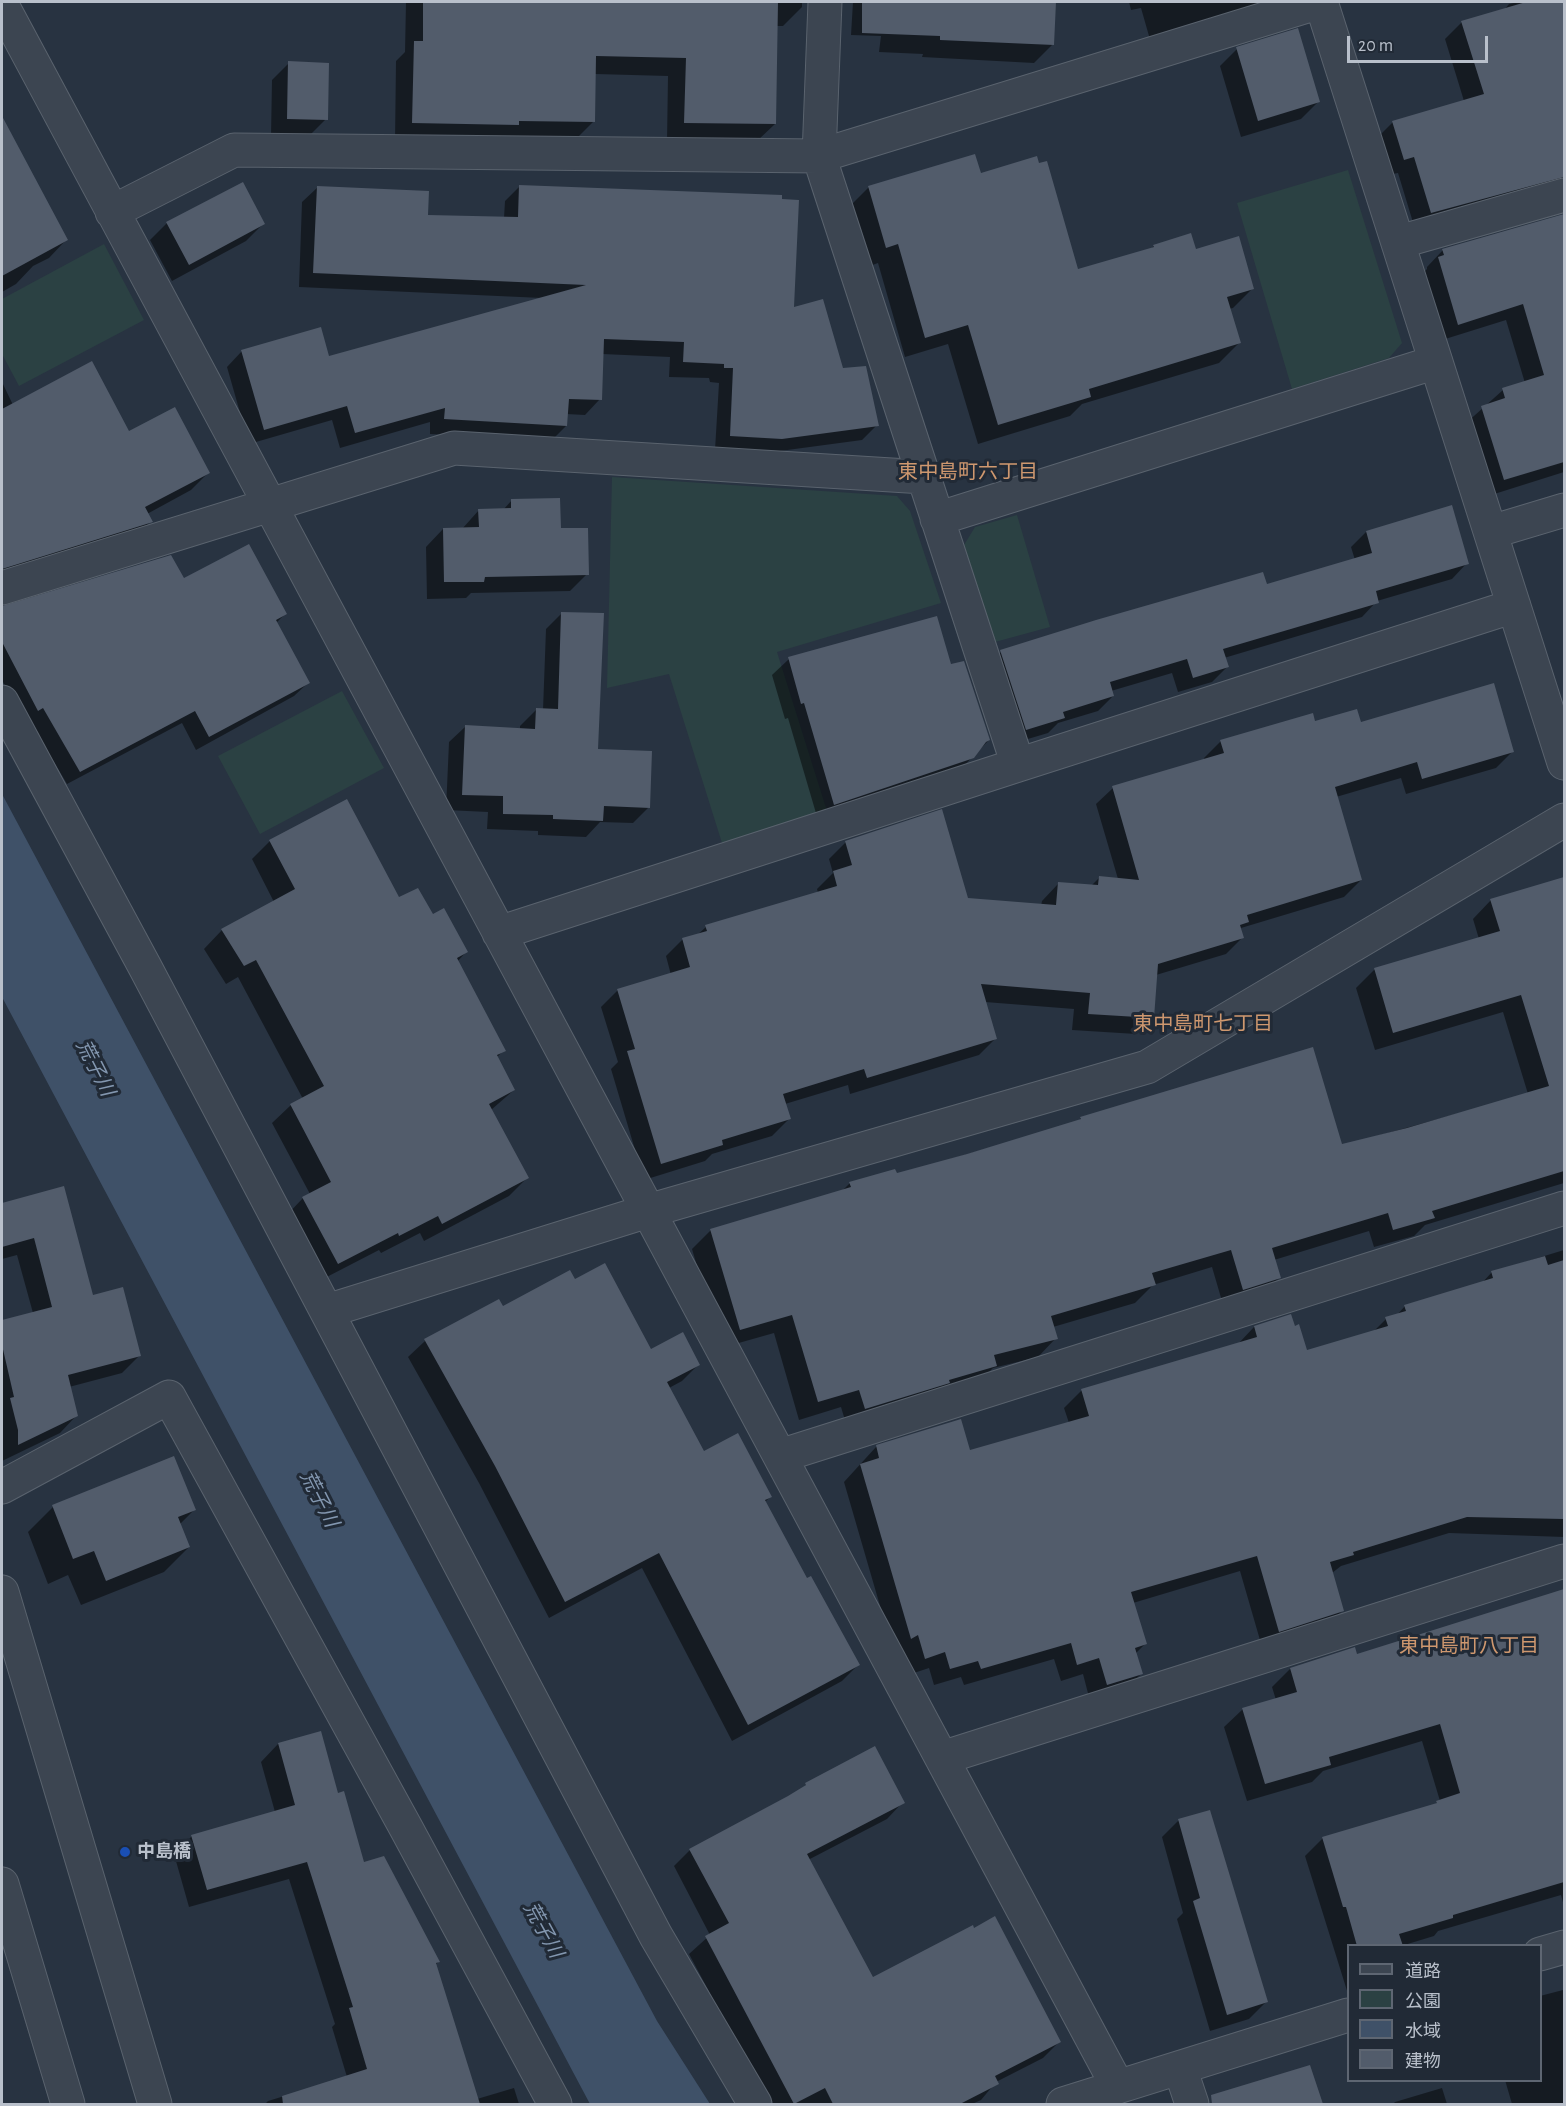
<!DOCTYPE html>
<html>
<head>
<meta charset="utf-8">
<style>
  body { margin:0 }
  #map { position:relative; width:1566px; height:2106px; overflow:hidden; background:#283341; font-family:"Alegreya Sans","Noto Sans JP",sans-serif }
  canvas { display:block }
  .frame { position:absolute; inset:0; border:3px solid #b9c0cb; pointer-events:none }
  .legend { position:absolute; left:1347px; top:1944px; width:195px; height:138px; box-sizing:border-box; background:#212a36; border:2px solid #5e6672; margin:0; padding:8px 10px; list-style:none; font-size:18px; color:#b9c0cb }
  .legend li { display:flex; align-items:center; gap:12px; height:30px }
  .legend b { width:30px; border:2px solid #5e6672 }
  .scale { position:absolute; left:1347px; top:36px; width:141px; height:27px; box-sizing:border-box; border:3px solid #b9c0cb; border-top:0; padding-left:8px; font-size:18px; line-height:21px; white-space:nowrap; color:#b9c0cb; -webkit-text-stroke:4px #212a36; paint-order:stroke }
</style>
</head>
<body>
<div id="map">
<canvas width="1566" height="2106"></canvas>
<div class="frame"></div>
<ul class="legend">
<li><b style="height:8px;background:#3c4551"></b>道路</li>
<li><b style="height:16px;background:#2b4143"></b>公園</li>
<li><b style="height:16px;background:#3f5168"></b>水域</li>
<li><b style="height:16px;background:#525c6b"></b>建物</li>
</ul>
<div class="scale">20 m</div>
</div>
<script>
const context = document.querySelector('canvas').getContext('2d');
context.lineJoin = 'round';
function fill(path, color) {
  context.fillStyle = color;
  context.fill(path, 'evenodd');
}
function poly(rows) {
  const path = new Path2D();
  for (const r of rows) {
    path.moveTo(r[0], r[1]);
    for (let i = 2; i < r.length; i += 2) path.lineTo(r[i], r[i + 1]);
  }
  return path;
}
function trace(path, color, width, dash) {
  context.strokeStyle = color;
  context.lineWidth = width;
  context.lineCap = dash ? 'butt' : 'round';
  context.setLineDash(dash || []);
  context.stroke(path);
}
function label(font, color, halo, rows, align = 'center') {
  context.font = font + ' "Alegreya Sans","Noto Sans JP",sans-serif';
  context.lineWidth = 6;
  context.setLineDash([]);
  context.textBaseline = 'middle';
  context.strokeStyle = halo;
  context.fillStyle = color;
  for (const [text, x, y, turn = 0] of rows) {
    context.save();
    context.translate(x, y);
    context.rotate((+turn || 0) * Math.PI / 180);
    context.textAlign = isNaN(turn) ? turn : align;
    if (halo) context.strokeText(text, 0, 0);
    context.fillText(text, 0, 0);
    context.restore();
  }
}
fill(poly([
  [1348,170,1402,343,1389,358,1292,389,1237,203],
  [104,244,144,320,19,386,2,354,2,299],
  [612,477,897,496,910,511,941,603,777,652,827,811,722,843,669,674,607,688],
  [1017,515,1050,627,995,642,964,545,975,527],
  [342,691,384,768,260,834,218,756]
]), '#2b4143');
fill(poly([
  [2,794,657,2021,710,2104,590,2104,2,997]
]), '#3f5168');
fill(poly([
  [406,2,802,2,802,7,783,26,776,26,775,124,756,142,667,141,668,76,595,74,594,121,575,140,395,141,396,61,405,52],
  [853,2,1055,2,1052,45,1034,63,922,57,923,54,879,52,881,36,851,35],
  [1129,2,1272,2,1151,43,1141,8,1131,10],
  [1518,2,1564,2,1564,204,1415,229,1398,173,1387,175,1376,139,1393,122,1464,101,1445,39,1462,22,1504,10,1509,4],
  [1237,49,1318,102,1301,119,1241,137,1220,66],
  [289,63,326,119,309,136,271,136,272,80],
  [2,124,66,240,49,258,33,266,16,284,2,292],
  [980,175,1077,271,1151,249,1154,246,1195,251,1253,288,1233,308,1229,309,1239,343,1219,363,1082,404,1070,416,978,444,948,344,905,357,878,263,867,267,849,207,869,187],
  [520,186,792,309,842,370,877,425,862,440,765,453,715,450,719,383,710,382,709,378,669,377,670,357,602,354,600,399,585,415,566,414,566,426,551,441,430,434,430,422,340,448,332,420,249,444,227,367,242,351,328,358,542,298,299,287,302,202,318,187,427,216,504,218,505,201],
  [1564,216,1564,472,1488,496,1465,424,1503,390,1525,383,1506,320,1442,340,1422,274,1427,269,1427,267,1443,250],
  [167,223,263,224,246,241,172,281,150,240],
  [2,382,13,405,129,433,209,472,191,490,147,514,151,521,134,539,2,580],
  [512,500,559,530,587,574,570,591,471,593,466,598,427,599,426,547,443,529,462,529,479,510,503,510],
  [1366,532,1467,563,1452,579,1377,601,1362,617,1224,658,1227,667,1212,682,1178,692,1172,673,1111,691,1113,696,1098,711,1058,723,1048,733,1011,744,986,667,1001,652,1266,586,1355,560,1351,547],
  [183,580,285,614,276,623,308,683,294,696,196,750,182,723,67,784,29,720,24,723,2,680,2,642,15,635],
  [562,613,597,751,649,807,633,823,600,822,586,837,538,835,538,831,487,829,488,812,446,810,449,742,465,727,520,729,520,726,536,710,543,710,546,629],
  [789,659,950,666,989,740,956,774,818,820,788,718,785,719,772,675],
  [1314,723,1360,724,1513,751,1496,768,1406,794,1401,778,1336,797,1361,880,1344,897,1241,928,1242,938,1226,954,1156,975,1152,1018,1136,1034,1072,1030,1074,1009,985,1002,995,1039,979,1055,850,1094,848,1085,785,1104,789,1119,772,1136,712,1154,705,1161,644,1180,611,1069,618,1062,601,1007,618,990,671,975,666,956,682,940,696,936,706,927,818,893,817,889,833,873,829,859,846,842,967,899,1041,906,1042,901,1058,884,1091,886,1099,878,1118,879,1096,804,1113,788,1205,761,1204,758,1221,741],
  [270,841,432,916,466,952,457,962,504,1050,497,1057,514,1090,491,1110,527,1178,509,1196,424,1241,420,1233,381,1253,379,1250,319,1281,285,1217,303,1198,310,1194,272,1123,291,1105,303,1099,238,977,226,984,204,949,222,930,274,902,252,859],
  [1564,878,1564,1183,1425,1225,1414,1236,1374,1247,1369,1231,1274,1260,1279,1278,1260,1296,1224,1308,1212,1267,1153,1285,1135,1303,1053,1327,1056,1338,1038,1357,993,1368,977,1384,847,1427,841,1407,799,1420,774,1333,721,1348,692,1249,711,1230,842,1191,850,1183,896,1175,1078,1122,1081,1118,1341,1146,1528,1094,1503,1012,1375,1050,1356,988,1374,970,1479,939,1473,919,1491,900],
  [63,1188,92,1296,139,1356,122,1373,69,1387,77,1415,60,1433,2,1461,2,1322,33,1313,17,1255,2,1259,2,1204],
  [1564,1250,1564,1537,1449,1533,1341,1566,1332,1573,1343,1610,1326,1627,1262,1647,1240,1571,1133,1603,1145,1644,1135,1654,1141,1674,1124,1691,1090,1701,1083,1674,1061,1681,1054,1659,964,1685,961,1677,934,1685,929,1668,908,1675,894,1654,844,1482,876,1447,969,1451,1069,1423,1064,1408,1081,1391,1238,1344,1254,1327,1290,1316,1306,1351,1373,1332,1386,1319,1396,1316,1405,1306,1481,1284,1492,1272],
  [575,1281,650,1351,698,1365,682,1381,669,1388,704,1453,770,1497,765,1502,806,1580,858,1665,842,1681,732,1741,642,1568,549,1618,479,1483,408,1357,425,1341,498,1301,502,1308],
  [53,1507,194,1510,180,1524,189,1547,164,1572,81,1605,68,1575,48,1584,28,1532],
  [1564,1590,1564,1906,1561,1895,1438,1931,1434,1936,1401,1946,1348,1946,1348,1994,1305,1856,1323,1838,1433,1806,1440,1801,1422,1741,1323,1771,1312,1782,1247,1801,1224,1727,1243,1709,1276,1700,1272,1687,1290,1669,1356,1656],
  [320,1733,337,1794,363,1864,438,1962,435,1965,477,2099,514,2088,519,2104,265,2104,268,2101,347,2077,332,2027,335,2024,289,1879,189,1907,174,1854,192,1836,275,1812,261,1762,278,1744],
  [806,1785,903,1802,887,1819,808,1860,872,1979,1059,2042,1043,2058,996,2082,981,2100,972,2104,769,2104,689,1954,710,1935,674,1866,690,1850,800,1790],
  [1179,1820,1266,2002,1249,2019,1210,2031,1177,1919,1183,1913,1162,1837],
  [1563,1990,1564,1995,1564,2104,1512,2104,1505,2080,1540,2080,1540,1996],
  [1309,2067,1322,2104,1215,2104,1228,2092],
  [1442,2088,1447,2104,1393,2104,1395,2102]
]), '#0007');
fill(poly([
  [423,2,778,2,776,124,684,123,686,58,596,56,595,122,519,121,519,125,412,123,414,41,423,41],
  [862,2,1056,2,1054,45,940,40,940,36,862,33],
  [1526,2,1564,2,1564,177,1431,213,1414,157,1404,160,1392,121,1484,94,1461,21],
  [1298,28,1320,102,1258,121,1236,47],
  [288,61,329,63,328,120,287,119],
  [2,116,68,240,2,276],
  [975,154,981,173,1037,156,1039,163,1047,161,1078,269,1154,247,1153,245,1191,233,1196,249,1239,236,1254,289,1227,297,1241,343,1089,389,1091,397,998,425,968,325,925,338,898,244,886,248,868,186],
  [243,182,265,224,189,265,166,222],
  [519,185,782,195,782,199,799,200,794,307,823,299,843,368,866,366,879,426,782,439,730,436,733,368,724,368,724,364,683,362,684,342,604,339,602,400,569,399,567,426,444,419,445,408,355,433,347,406,264,430,241,350,321,327,329,356,586,285,313,273,317,186,429,191,428,215,518,217],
  [1564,214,1564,462,1504,480,1481,406,1505,398,1502,388,1544,375,1523,304,1458,325,1438,257,1444,255,1442,249],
  [92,361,129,431,175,407,210,473,145,507,153,522,2,569,2,409],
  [560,498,561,528,588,528,589,575,485,577,484,582,444,582,443,528,479,527,478,509,511,508,511,499],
  [1452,505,1469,564,1376,591,1379,603,1223,649,1229,667,1193,678,1187,659,1110,682,1114,696,1063,712,1065,718,1026,730,1000,650,1096,620,1263,572,1267,584,1372,553,1366,531],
  [249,544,287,614,276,620,310,683,209,737,195,711,80,772,43,708,38,711,2,642,2,606,171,555,184,578],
  [561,612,604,613,598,749,652,751,650,808,604,806,603,821,553,819,553,815,503,814,503,796,462,795,465,725,535,729,536,708,558,709],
  [937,616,951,664,964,661,990,740,986,742,974,758,834,805,804,703,801,704,788,657],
  [1494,683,1514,752,1422,779,1417,762,1335,787,1362,880,1247,915,1249,922,1240,925,1244,938,1158,964,1154,1018,1088,1014,1090,993,981,984,997,1039,867,1078,864,1069,783,1094,791,1119,722,1140,723,1145,661,1164,627,1051,635,1049,617,989,690,967,682,938,707,931,705,925,837,886,833,871,852,865,845,841,942,809,968,898,1056,905,1058,882,1098,885,1099,876,1139,880,1112,786,1224,753,1220,740,1313,713,1315,721,1357,709,1361,722],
  [347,799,399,897,418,888,433,914,444,908,468,952,457,958,506,1051,497,1055,515,1090,489,1104,529,1178,442,1224,438,1216,399,1236,398,1233,338,1264,302,1197,331,1182,290,1104,324,1086,256,960,244,966,221,929,295,889,269,840],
  [1564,877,1564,1171,1432,1211,1435,1218,1393,1230,1388,1213,1272,1248,1281,1278,1243,1290,1231,1250,1152,1273,1156,1285,1051,1316,1058,1339,994,1355,997,1366,949,1380,950,1383,865,1409,859,1390,818,1402,792,1315,740,1330,710,1229,851,1187,849,1182,895,1169,897,1173,967,1154,1081,1119,1080,1117,1313,1047,1342,1144,1407,1128,1549,1086,1521,995,1393,1033,1374,968,1500,931,1490,899],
  [64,1186,93,1295,123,1287,141,1356,68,1375,78,1416,18,1445,18,1430,10,1398,14,1397,2,1345,2,1320,52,1307,34,1238,2,1247,2,1203],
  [1545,1256,1548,1265,1564,1260,1564,1519,1467,1517,1353,1552,1354,1555,1330,1562,1344,1611,1279,1632,1257,1556,1131,1592,1147,1644,1135,1648,1143,1674,1107,1685,1099,1658,1077,1665,1071,1643,981,1669,978,1661,950,1669,945,1652,925,1659,918,1635,911,1639,860,1464,879,1458,876,1445,961,1419,970,1450,1089,1416,1081,1389,1257,1337,1254,1326,1291,1314,1295,1326,1299,1324,1307,1350,1388,1326,1385,1317,1406,1311,1404,1305,1493,1278,1491,1271],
  [605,1263,651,1349,683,1332,700,1365,667,1382,704,1451,738,1433,772,1497,765,1500,807,1578,811,1576,860,1665,748,1725,659,1553,565,1602,495,1466,424,1339,499,1299,503,1306,570,1270,575,1279],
  [174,1456,196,1510,178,1517,190,1547,106,1581,94,1551,73,1559,52,1505],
  [1564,1589,1564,1882,1453,1915,1453,1918,1399,1934,1403,1946,1357,1946,1346,1907,1343,1907,1322,1837,1437,1803,1436,1801,1460,1793,1440,1724,1329,1757,1331,1765,1265,1784,1242,1708,1297,1692,1290,1668,1355,1647,1357,1654],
  [321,1731,338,1793,344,1791,364,1862,384,1856,440,1962,436,1963,480,2104,283,2104,282,2096,367,2069,349,2008,353,2007,307,1862,207,1890,191,1835,295,1805,278,1743],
  [875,1746,905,1803,807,1854,873,1977,973,1925,974,1928,995,1916,1061,2042,995,2076,999,2084,960,2104,833,2104,825,2088,794,2104,705,1936,729,1923,689,1849,788,1796,806,1785,805,1783],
  [1210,1810,1268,2002,1227,2015,1193,1901,1200,1898,1178,1819],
  [1310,2065,1323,2104,1212,2104,1211,2095]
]), '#525c6b');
const minor = poly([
  [825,2,819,156,1018,765],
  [1321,2,1564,763],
  [2,5,1118,2087],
  [112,212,234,150,819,156,1320,2],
  [1399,242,1564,195],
  [937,519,1436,362],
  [1491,532,1564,510],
  [2,588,454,448,924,477],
  [2,702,145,967,656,1936,755,2104],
  [499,933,1018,765,1514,606],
  [327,1311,648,1211,1147,1067,1564,820],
  [780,1456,1564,1208],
  [2,1487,169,1397,406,1828,555,2104],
  [942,1758,1564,1561],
  [1540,1954,1564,1947],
  [1180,2068,1192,2104],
  [1063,2104,1348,2015]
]);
const tertiary = poly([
  [2,1592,155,2104],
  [2,1884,68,2104]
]);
trace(minor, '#5a636e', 35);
trace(tertiary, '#5a636e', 35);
trace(minor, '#3c4551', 33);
trace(tertiary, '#3c4551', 33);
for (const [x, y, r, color] of [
  [125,1852,6,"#1a4fb4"]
]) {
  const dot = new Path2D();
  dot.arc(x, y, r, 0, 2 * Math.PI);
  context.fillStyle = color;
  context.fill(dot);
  trace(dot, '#212a36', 2);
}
label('bold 18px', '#b9c0cb', '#212a36', [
  ["中島橋",137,1852]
], 'left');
label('20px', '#cf986f', '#212a36', [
  ["東中島町六丁目",968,472],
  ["東中島町七丁目",1203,1024],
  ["東中島町八丁目",1469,1646]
]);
label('italic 20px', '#8397b0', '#212a36', [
  ["荒子川",95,1068,63],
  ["荒子川",319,1499,63],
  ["荒子川",543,1930,61]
]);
</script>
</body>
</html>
